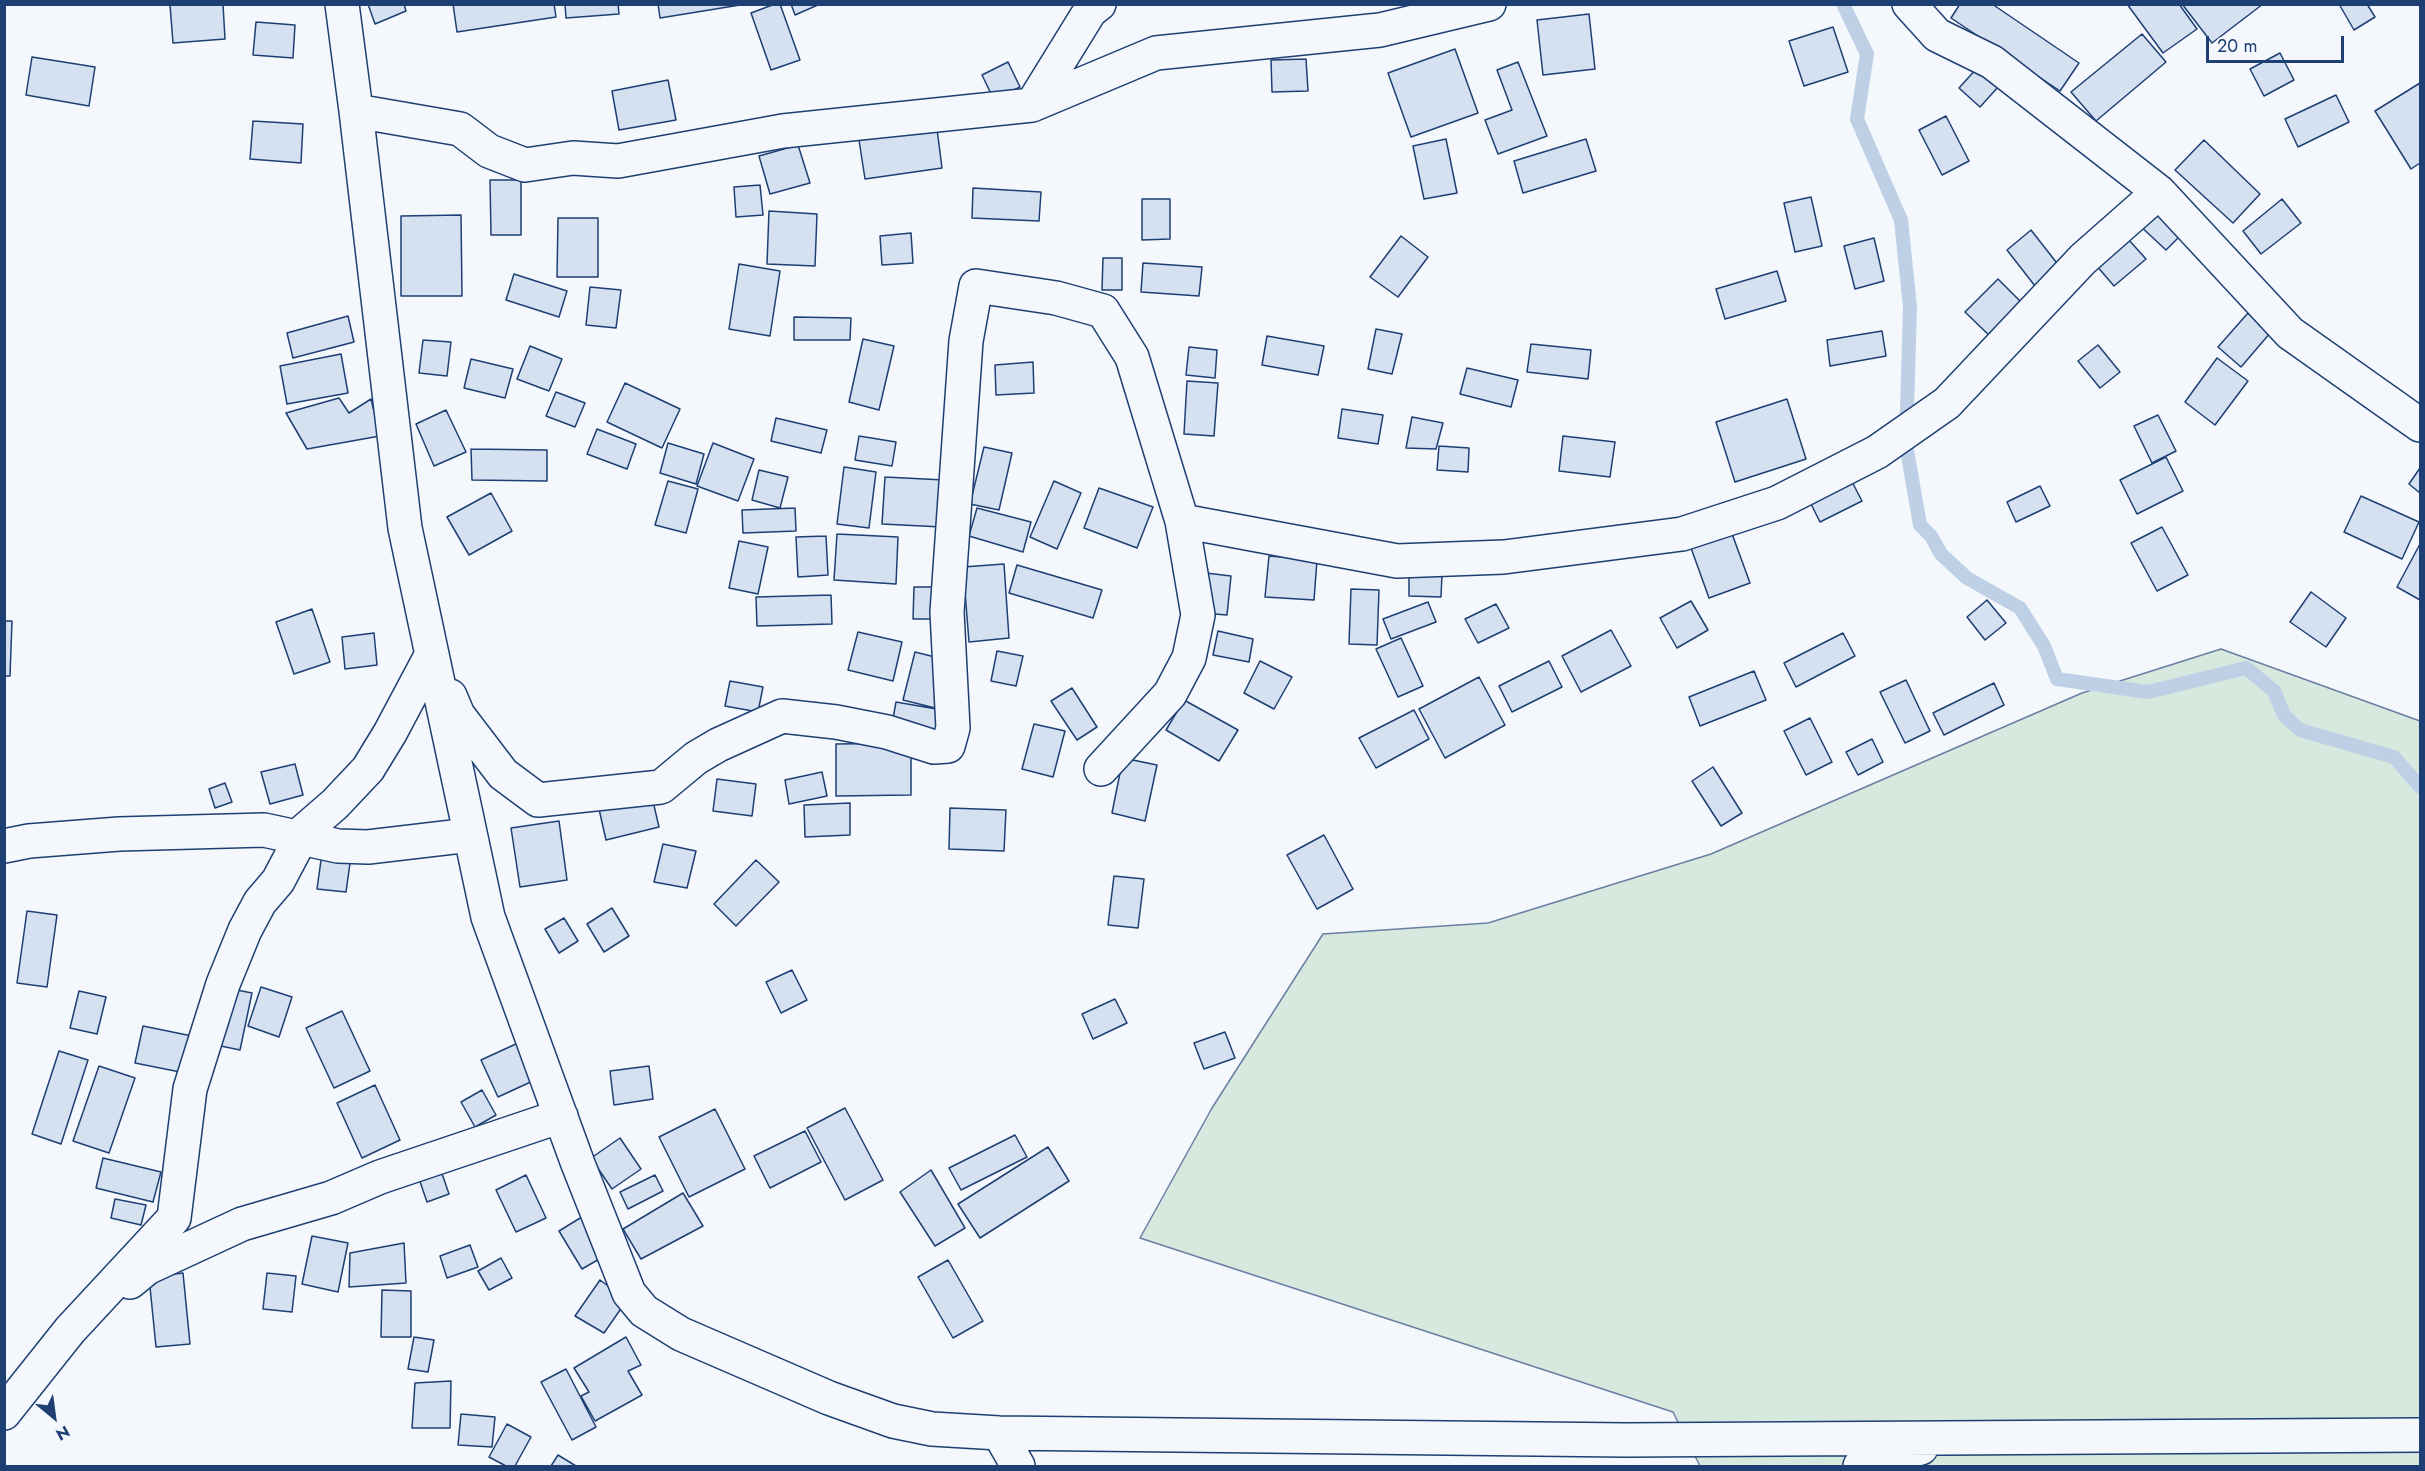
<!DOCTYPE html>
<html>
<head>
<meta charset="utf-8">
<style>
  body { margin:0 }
  #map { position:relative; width:2425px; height:1471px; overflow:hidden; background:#f4f7fb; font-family:Jost,sans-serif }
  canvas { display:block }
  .frame { position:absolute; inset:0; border:6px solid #1d3f73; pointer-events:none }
  .north { position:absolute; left:24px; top:1387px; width:60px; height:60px; -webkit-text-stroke:4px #f4f7fb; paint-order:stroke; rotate:151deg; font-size:16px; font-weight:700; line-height:24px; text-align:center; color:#1d3f73 }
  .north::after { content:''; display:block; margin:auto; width:21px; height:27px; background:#1d3f73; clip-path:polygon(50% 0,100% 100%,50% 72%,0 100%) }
  .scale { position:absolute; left:2206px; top:36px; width:138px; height:27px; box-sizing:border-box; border:3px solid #1d3f73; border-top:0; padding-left:8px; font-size:18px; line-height:21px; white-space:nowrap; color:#1d3f73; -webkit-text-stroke:4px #f4f7fb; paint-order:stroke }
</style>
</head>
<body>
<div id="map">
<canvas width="2425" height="1471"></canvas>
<div class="frame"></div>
<div class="north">N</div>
<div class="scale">20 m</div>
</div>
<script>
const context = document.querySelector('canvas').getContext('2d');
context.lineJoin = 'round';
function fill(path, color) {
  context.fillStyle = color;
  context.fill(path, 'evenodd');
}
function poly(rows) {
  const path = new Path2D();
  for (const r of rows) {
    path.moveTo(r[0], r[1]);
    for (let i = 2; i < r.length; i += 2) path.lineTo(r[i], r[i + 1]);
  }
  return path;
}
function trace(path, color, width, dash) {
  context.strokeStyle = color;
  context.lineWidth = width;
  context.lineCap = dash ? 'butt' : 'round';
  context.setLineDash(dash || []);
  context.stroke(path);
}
const green = poly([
  [2221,649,2420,721,2420,1466,1700,1466,1673,1412,1140,1238,1212,1108,1323,934,1488,923,1711,854,2082,693,2221,649]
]);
fill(green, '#d7e8df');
trace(green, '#687fa3', 1.5);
trace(poly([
  [1843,4,1867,54,1857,119,1901,220,1910,307,1906,444,1920,525,1931,536,1941,554,1967,578,2020,608,2044,646,2057,679,2148,692,2246,668,2274,691,2284,715,2300,730,2394,757,2420,787]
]), '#bed0e5', 14);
const building = poly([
  [223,4,225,39,173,43,170,5,223,4],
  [368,4,404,4,406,11,375,24,368,4],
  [453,4,554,4,556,17,457,32,453,4],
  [565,4,618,4,619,14,566,18,565,4],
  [658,4,740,4,740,5,660,18,658,4],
  [775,4,780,4,800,60,771,70,751,13,775,4],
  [791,4,820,4,795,15,791,4],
  [1960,4,1992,4,2079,63,2060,91,1951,18,1960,4],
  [2127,4,2179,4,2197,29,2163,53,2127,4],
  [2182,4,2263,4,2212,43,2182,4],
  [2339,4,2367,4,2375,17,2354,30,2339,4],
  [1589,14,1595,69,1543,75,1537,20,1589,14],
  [256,22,295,25,293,58,253,55,256,22],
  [1833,27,1848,72,1804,86,1789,41,1833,27],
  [2142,34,2166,62,2096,121,2071,92,2142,34],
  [1455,49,1478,113,1411,137,1388,73,1455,49],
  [2280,53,2294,80,2264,96,2250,69,2280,53],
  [32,57,95,67,89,106,26,95,32,57],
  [1306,59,1308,91,1272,92,1271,60,1306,59],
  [1008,62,1020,87,994,100,982,75,1008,62],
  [1518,62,1547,136,1498,154,1485,120,1512,110,1497,70,1518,62],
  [1978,67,1999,86,1980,107,1959,88,1978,67],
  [668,80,676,120,619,130,612,91,668,80],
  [2420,83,2420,163,2411,169,2375,111,2420,83],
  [2336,95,2349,122,2298,147,2285,119,2336,95],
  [1946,116,1969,161,1942,175,1919,130,1946,116],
  [253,121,303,124,301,163,250,159,253,121],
  [937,129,942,168,865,179,859,140,937,129],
  [1446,139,1457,193,1424,199,1413,146,1446,139],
  [1586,139,1596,171,1523,193,1514,161,1586,139],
  [2204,140,2260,194,2233,223,2175,170,2204,140],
  [798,145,810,183,770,194,759,156,798,145],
  [490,180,521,180,521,235,491,235,490,180],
  [760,185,763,215,736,217,734,187,760,185],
  [973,188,1041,192,1039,221,972,218,973,188],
  [1811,197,1822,246,1795,252,1784,203,1811,197],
  [1142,199,1170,199,1170,239,1142,240,1142,199],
  [2282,199,2301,223,2261,254,2243,231,2282,199],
  [2157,204,2185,231,2166,250,2138,224,2157,204],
  [769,211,817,214,815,266,767,264,769,211],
  [461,215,462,296,401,296,401,216,461,215],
  [558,218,598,218,598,277,557,277,558,218],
  [2031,230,2067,276,2042,295,2007,250,2031,230],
  [911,233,913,263,882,265,880,236,911,233],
  [1401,236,1428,257,1398,297,1370,277,1401,236],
  [1874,238,1884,281,1855,289,1844,246,1874,238],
  [2128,239,2146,259,2114,286,2096,265,2128,239],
  [1103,258,1122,258,1122,290,1102,290,1103,258],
  [1143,263,1202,267,1199,296,1141,292,1143,263],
  [739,264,780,271,770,336,729,329,739,264],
  [1777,271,1786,301,1725,319,1716,289,1777,271],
  [514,274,567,291,559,317,506,300,514,274],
  [1998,279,2026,307,1994,340,1965,312,1998,279],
  [590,287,621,290,616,328,586,325,590,287],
  [2248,313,2271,332,2241,367,2218,347,2248,313],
  [348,316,354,342,293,358,287,333,348,316],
  [794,317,851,318,850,340,794,340,794,317],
  [1376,329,1402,334,1392,374,1368,369,1376,329],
  [1882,331,1886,356,1830,366,1827,340,1882,331],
  [1267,336,1324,346,1318,375,1262,365,1267,336],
  [863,339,894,346,879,410,849,402,863,339],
  [423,340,451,342,447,376,419,373,423,340],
  [1531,344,1591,350,1588,379,1527,372,1531,344],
  [2098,345,2120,372,2100,388,2078,361,2098,345],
  [530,346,562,359,549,391,517,379,530,346],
  [1189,347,1217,350,1215,378,1186,375,1189,347],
  [341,354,348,393,287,404,280,366,341,354],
  [2217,358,2248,381,2215,425,2185,402,2217,358],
  [471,359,513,369,505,398,464,388,471,359],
  [1033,362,1034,393,996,395,995,365,1033,362],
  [1467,368,1518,380,1511,407,1460,394,1467,368],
  [1187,381,1218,383,1214,436,1184,434,1187,381],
  [625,383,680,409,662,448,607,422,625,383],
  [556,392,585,403,575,427,546,416,556,392],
  [339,398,349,413,371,399,380,436,307,449,286,413,339,398],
  [1787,399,1806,459,1735,482,1716,422,1787,399],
  [1342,409,1383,415,1378,444,1338,438,1342,409],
  [446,410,466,452,434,466,416,424,446,410],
  [2158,415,2176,451,2152,463,2134,426,2158,415],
  [1412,417,1443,423,1436,449,1406,448,1412,417],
  [776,418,827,430,821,453,771,441,776,418],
  [597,429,636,444,627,469,587,454,597,429],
  [859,436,896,442,892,466,855,460,859,436],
  [1563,436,1615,442,1610,477,1559,471,1563,436],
  [668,443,704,454,696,484,660,473,668,443],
  [713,443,754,459,738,501,697,486,713,443],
  [1439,446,1469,448,1468,472,1437,470,1439,446],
  [984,447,1012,453,999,510,970,504,984,447],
  [471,449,547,450,547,481,472,480,471,449],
  [2166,457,2183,491,2137,514,2120,480,2166,457],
  [844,467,876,472,869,528,837,524,844,467],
  [2420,468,2420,493,2409,484,2420,468],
  [759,470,788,477,780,508,752,500,759,470],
  [1849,476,1862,501,1820,522,1808,498,1849,476],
  [885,477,944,480,942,527,882,524,885,477],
  [668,481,698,489,686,533,655,525,668,481],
  [1054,481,1081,493,1057,549,1030,537,1054,481],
  [2040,486,2050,506,2016,522,2007,502,2040,486],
  [1099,488,1153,507,1137,548,1084,528,1099,488],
  [491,493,512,531,469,555,447,517,491,493],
  [2361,496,2419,522,2402,559,2344,532,2361,496],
  [795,508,796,531,743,533,742,510,795,508],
  [977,508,1031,522,1023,552,969,536,977,508],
  [1727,520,1750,583,1709,598,1686,534,1727,520],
  [2162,527,2188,575,2157,591,2131,543,2162,527],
  [837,534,898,537,896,584,834,580,837,534],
  [826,536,828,575,798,577,796,537,826,536],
  [739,541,768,547,758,594,729,588,739,541],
  [2420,544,2420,600,2397,587,2420,544],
  [1269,556,1317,560,1314,600,1265,597,1269,556],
  [1004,564,1009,638,969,642,963,567,1004,564],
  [1017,565,1102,590,1093,618,1009,593,1017,565],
  [1206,573,1231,576,1227,615,1202,613,1206,573],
  [1409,573,1442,574,1441,597,1409,596,1409,573],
  [914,587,942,587,942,619,913,619,914,587],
  [1351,589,1379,590,1377,645,1349,644,1351,589],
  [2311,592,2346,618,2326,647,2290,622,2311,592],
  [831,595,832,624,757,626,756,597,831,595],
  [1987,600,2006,623,1985,640,1967,617,1987,600],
  [1691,601,1708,630,1677,648,1660,618,1691,601],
  [1428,602,1436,622,1391,639,1383,619,1428,602],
  [1496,604,1509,628,1478,643,1465,619,1496,604],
  [312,609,330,662,294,674,276,622,312,609],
  [4,621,12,621,10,676,4,676,4,621],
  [1611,630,1631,666,1581,692,1562,656,1611,630],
  [1218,631,1253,639,1249,662,1213,655,1218,631],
  [858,632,902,642,893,681,848,670,858,632],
  [374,633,377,665,345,669,342,637,374,633],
  [1843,633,1855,656,1796,687,1784,663,1843,633],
  [1401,638,1423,686,1398,697,1376,649,1401,638],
  [997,651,1023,656,1016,686,991,681,997,651],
  [915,652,947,660,935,708,903,700,915,652],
  [1260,661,1292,677,1274,709,1244,693,1260,661],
  [1549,661,1562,687,1512,712,1499,686,1549,661],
  [1754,671,1766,700,1700,726,1689,697,1754,671],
  [1479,677,1505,725,1445,758,1419,709,1479,677],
  [1906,680,1930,731,1905,743,1880,692,1906,680],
  [730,681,763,687,758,712,725,706,730,681],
  [1994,683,2004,705,1944,735,1933,713,1994,683],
  [1072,688,1097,727,1077,740,1051,701,1072,688],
  [1184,700,1238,730,1219,761,1166,730,1184,700],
  [896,702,942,710,938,732,892,724,896,702],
  [1414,710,1429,739,1376,768,1359,738,1414,710],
  [1810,718,1832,762,1806,775,1784,731,1810,718],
  [1034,724,1065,731,1053,777,1022,769,1034,724],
  [1872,739,1883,762,1858,775,1846,752,1872,739],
  [911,743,911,795,836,796,836,744,911,743],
  [1123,758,1157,765,1145,821,1112,813,1123,758],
  [295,764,303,795,270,804,261,772,295,764],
  [1713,767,1742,813,1721,826,1692,781,1713,767],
  [822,772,827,796,789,804,785,780,822,772],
  [717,779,756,784,752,816,713,811,717,779],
  [225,783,232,802,215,808,209,789,225,783],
  [652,797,659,827,606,840,599,809,652,797],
  [850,803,850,835,805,837,804,805,850,803],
  [950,808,1006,810,1004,851,949,849,950,808],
  [559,821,567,880,520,887,511,828,559,821],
  [1324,835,1353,889,1317,909,1287,855,1324,835],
  [663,844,696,851,687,888,654,882,663,844],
  [322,853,351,856,346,892,317,889,322,853],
  [756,860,779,882,736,926,714,904,756,860],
  [1114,876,1144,879,1138,928,1108,925,1114,876],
  [612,908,629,936,604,952,587,924,612,908],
  [27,911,57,915,47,987,17,983,27,911],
  [564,918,578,941,559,953,545,929,564,918],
  [792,970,807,1000,781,1013,766,982,792,970],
  [261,987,292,997,279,1037,248,1026,261,987],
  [227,988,252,993,240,1050,216,1045,227,988],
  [79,991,106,997,97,1034,70,1028,79,991],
  [1115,999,1127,1023,1093,1039,1082,1014,1115,999],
  [342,1011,370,1071,334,1088,306,1028,342,1011],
  [143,1026,192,1036,185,1073,135,1063,143,1026],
  [1225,1032,1235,1058,1204,1069,1194,1043,1225,1032],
  [518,1043,535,1080,498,1097,481,1060,518,1043],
  [59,1051,88,1060,61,1144,32,1134,59,1051],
  [99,1066,135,1078,109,1153,73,1141,99,1066],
  [649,1066,653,1099,614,1105,610,1071,649,1066],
  [375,1085,400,1140,362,1158,337,1103,375,1085],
  [482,1090,496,1115,475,1127,461,1102,482,1090],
  [845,1108,883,1180,845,1200,807,1128,845,1108],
  [715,1109,745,1169,689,1197,659,1137,715,1109],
  [805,1131,821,1162,770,1188,754,1156,805,1131],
  [1015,1135,1027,1157,961,1190,949,1168,1015,1135],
  [620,1138,641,1169,612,1189,591,1158,620,1138],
  [1048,1147,1069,1181,980,1238,958,1204,1048,1147],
  [103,1158,161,1172,153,1202,96,1188,103,1158],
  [438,1162,449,1194,427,1202,416,1170,438,1162],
  [931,1170,965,1228,935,1246,900,1192,931,1170],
  [526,1175,546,1218,516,1232,496,1190,526,1175],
  [655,1175,663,1191,628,1209,620,1192,655,1175],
  [683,1193,703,1226,641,1259,623,1229,683,1193],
  [115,1199,146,1205,141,1225,111,1218,115,1199],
  [585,1215,608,1254,582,1269,559,1231,585,1215],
  [312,1236,348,1243,338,1292,302,1284,312,1236],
  [404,1243,406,1283,349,1287,350,1253,404,1243],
  [470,1245,478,1267,447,1278,440,1256,470,1245],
  [501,1258,512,1278,489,1290,478,1271,501,1258],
  [948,1260,983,1321,953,1338,918,1277,948,1260],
  [183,1273,190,1344,156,1347,149,1277,183,1273],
  [267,1273,296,1276,292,1312,263,1309,267,1273],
  [600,1280,627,1300,604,1333,575,1316,600,1280],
  [382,1290,411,1291,411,1337,381,1337,382,1290],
  [414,1337,434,1340,428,1372,408,1369,414,1337],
  [626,1337,641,1365,628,1371,642,1395,595,1421,581,1396,589,1392,574,1368,626,1337],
  [566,1369,596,1427,572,1440,541,1382,566,1369],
  [451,1381,450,1428,412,1428,415,1383,451,1381],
  [461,1414,495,1417,492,1447,458,1445,461,1414],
  [507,1424,531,1437,515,1466,506,1466,489,1457,507,1424],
  [558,1455,576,1466,551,1466,558,1455]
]);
fill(building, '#d5e0f0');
trace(building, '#1d3f73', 1.5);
const minor = poly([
  [342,4,356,111,405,528,488,917,578,1164,629,1293,644,1311,681,1334,829,1398,893,1421,932,1429,999,1433,1626,1440,2420,1435],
  [1909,4,1937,35,1992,62,2159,192,2290,333,2420,425],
  [1032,105,1090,11,1099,4],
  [356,111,460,129,489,151,525,165,573,158,618,161,783,131,1032,105,1156,53,1380,30,1489,4],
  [450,696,458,715,503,774,538,800,661,787,696,758,718,745,782,716,836,722,887,732,934,747,948,746,953,728,947,612,966,341,976,286,1056,298,1103,311,1132,357,1182,521,1397,561,1504,557,1682,534,1777,503,1877,452,1947,403,2083,259,2159,192],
  [1101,769,1170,694,1189,658,1198,615,1182,521],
  [4,846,29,841,119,834,264,830,338,846,368,847,470,835],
  [130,1282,147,1268,242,1224,331,1198,380,1177,561,1116],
  [4,1413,70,1330,174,1218,190,1089,223,984,245,930,260,902,278,881,305,830,335,804,368,769,390,733,432,654],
  [999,1433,1018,1466],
  [1860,1466,1921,1448]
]);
trace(minor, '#1d3f73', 36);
trace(minor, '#f4f7fb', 33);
</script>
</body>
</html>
